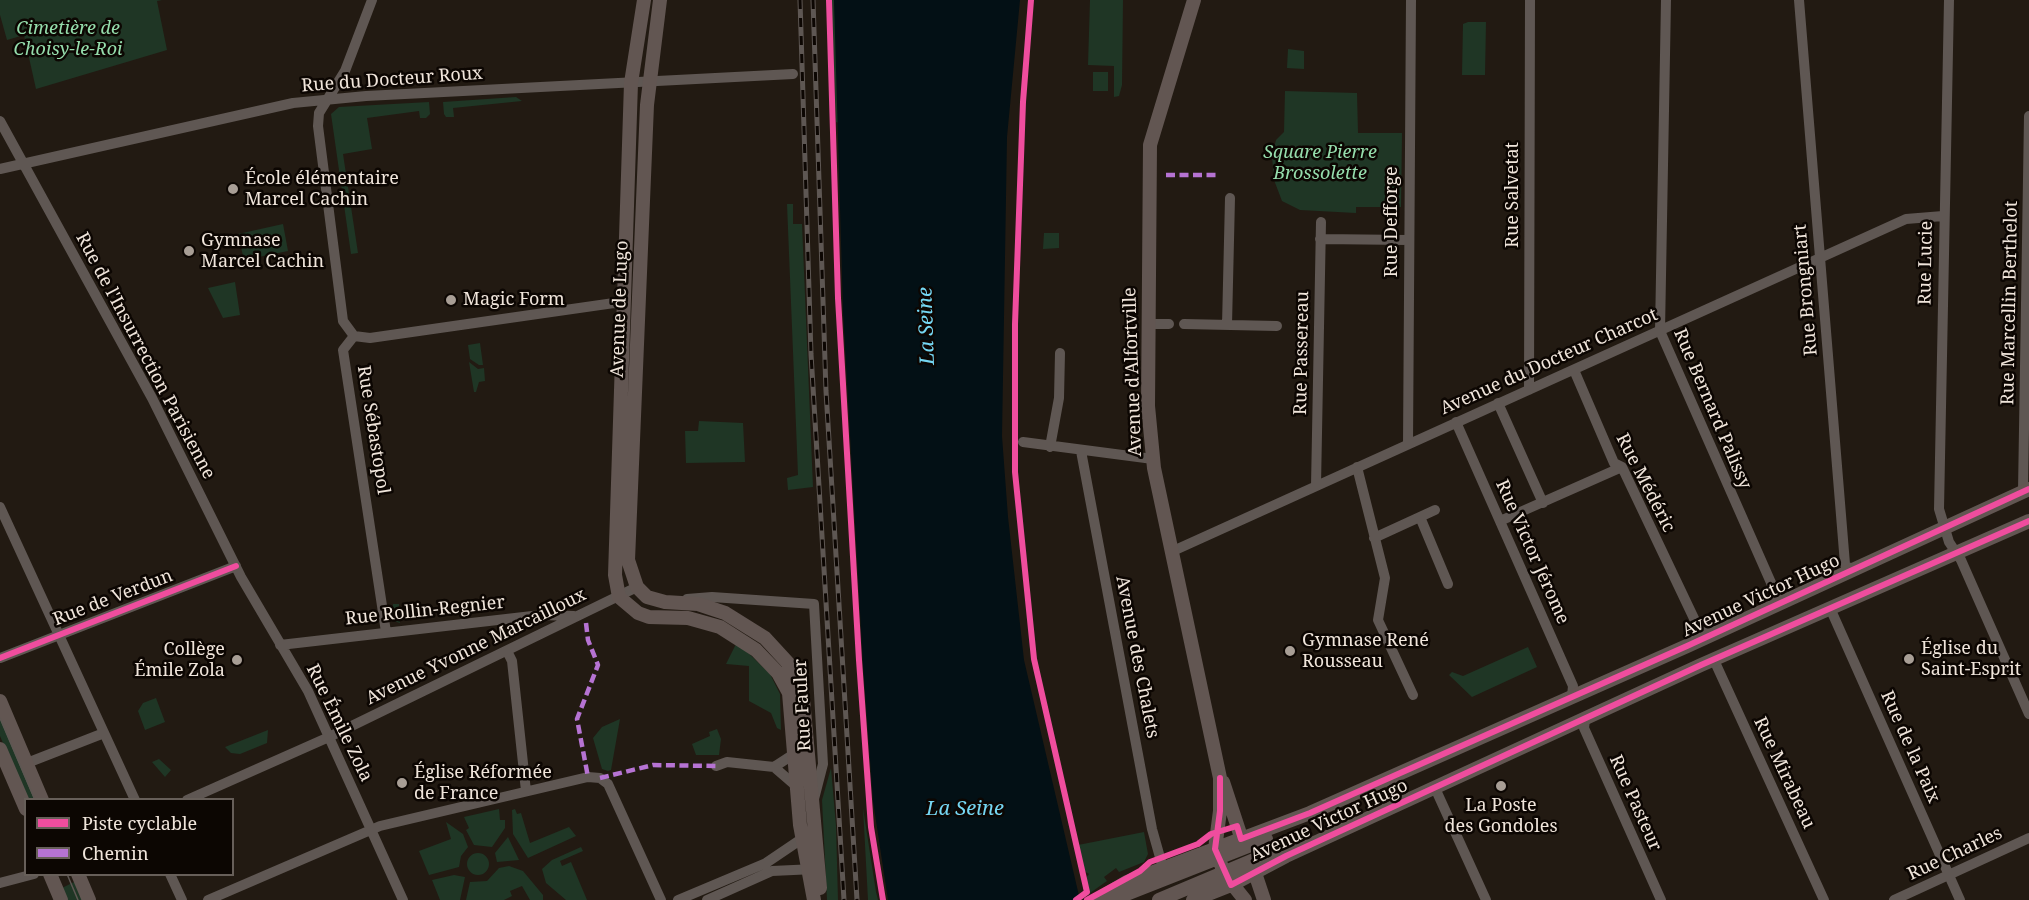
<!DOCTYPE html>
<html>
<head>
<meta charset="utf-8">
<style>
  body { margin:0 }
  #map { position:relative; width:2029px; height:900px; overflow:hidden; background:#221a12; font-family:"Noto Serif",serif }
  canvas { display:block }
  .legend { position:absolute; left:24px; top:798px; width:210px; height:78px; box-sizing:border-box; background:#0c0602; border:2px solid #675f59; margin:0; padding:8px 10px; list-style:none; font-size:18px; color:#f0e5db }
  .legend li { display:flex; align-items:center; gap:12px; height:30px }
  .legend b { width:30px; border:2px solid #675f59 }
</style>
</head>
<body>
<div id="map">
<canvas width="2029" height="900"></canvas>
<ul class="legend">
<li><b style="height:8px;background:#ef4d9e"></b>Piste cyclable</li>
<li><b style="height:8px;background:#b673d3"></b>Chemin</li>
</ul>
</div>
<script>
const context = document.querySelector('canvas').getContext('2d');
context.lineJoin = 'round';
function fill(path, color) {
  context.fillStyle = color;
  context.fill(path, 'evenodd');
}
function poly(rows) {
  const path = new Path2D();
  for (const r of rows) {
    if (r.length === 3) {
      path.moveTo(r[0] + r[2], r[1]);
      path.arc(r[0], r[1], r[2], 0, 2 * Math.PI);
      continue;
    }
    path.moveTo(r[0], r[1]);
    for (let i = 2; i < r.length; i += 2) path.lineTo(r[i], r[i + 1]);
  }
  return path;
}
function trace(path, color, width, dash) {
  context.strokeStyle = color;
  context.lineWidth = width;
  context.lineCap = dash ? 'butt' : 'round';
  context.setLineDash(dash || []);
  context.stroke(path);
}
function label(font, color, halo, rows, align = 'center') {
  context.font = font + ' "Noto Serif",serif';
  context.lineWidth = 5;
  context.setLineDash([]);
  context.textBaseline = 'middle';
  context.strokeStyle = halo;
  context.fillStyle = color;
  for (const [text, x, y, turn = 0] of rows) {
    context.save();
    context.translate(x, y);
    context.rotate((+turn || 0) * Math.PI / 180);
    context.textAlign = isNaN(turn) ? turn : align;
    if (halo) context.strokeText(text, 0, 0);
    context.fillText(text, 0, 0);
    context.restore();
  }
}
fill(poly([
  [0,0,162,0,157,1,167,50,36,89,24,35,7,40,0,15],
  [831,0,834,0,837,49,839,123,836,122],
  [1090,0,1123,0,1122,85,1119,96,1114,97,1114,66,1088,65],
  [1468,22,1486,22,1485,75,1462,75,1463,24],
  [1288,49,1304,51,1304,69,1287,68],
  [1093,72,1108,72,1108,91,1093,91],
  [1285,91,1357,93,1358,133,1402,133,1401,207,1356,207,1356,213,1300,210,1282,201,1274,180,1272,156,1276,140,1284,132],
  [516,97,522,101,453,108,454,117,446,117,444,114,443,102],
  [429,102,430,114,426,118,420,118,419,111,367,118,372,149,343,154,358,253,351,254,331,114,339,107],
  [787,204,793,204,793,224,802,224,813,487,788,490,787,478,798,475],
  [283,224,288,251,244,260,238,234],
  [1044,233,1059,233,1059,248,1043,249],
  [235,282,240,315,223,318,208,288],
  [480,343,483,365,479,365,470,359,468,345],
  [469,362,478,369,484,368,485,381,479,382,476,392,474,392],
  [699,421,743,423,745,462,686,463,685,431,698,431],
  [393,604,399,604,400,623,391,620],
  [737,642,770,674,780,694,781,730,777,728,771,713,749,701,749,666,726,664],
  [1528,647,1537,667,1472,697,1449,675,1452,672,1463,676],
  [156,698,165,722,145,730,138,711,143,703],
  [0,714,37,799,27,799,0,736],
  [620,719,611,770,608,771,602,769,593,738,602,727],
  [717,729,721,739,719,755,696,755,692,744,710,736,709,732],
  [268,730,267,743,240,754,231,753,225,747],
  [159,759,171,770,165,777,152,762],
  [831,768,836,826,838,900,827,900,822,800],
  [863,808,876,892,878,900,868,900],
  [499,809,500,820,505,820,505,828,492,847,474,845,466,830,469,828,464,817],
  [515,809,517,814,521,813,530,843,569,827,576,836,528,858,513,834,512,810],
  [446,822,463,834,468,847,461,856,459,867,429,875,419,851,451,839],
  [1144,832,1148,854,1144,862,1119,872,1116,868,1104,877,1107,881,1090,893,1086,878,1089,874,1084,871,1078,845],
  [508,837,519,860,497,862,495,853],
  [581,847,583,851,560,861,562,866,571,862,587,900,566,900,546,883,542,869,552,860],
  [478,864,11],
  [509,866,523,871,543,895,543,900,530,900,522,886,510,891,512,896,504,900,466,900,470,882,487,881,499,868],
  [454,875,465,877,460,900,440,900,432,880],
  [76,881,84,900,67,900,62,888]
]), '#1f3625');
fill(poly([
  [834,0,1020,0,1007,137,1002,436,1008,517,1024,660,1080,900,888,900,873,801,863,665,843,311]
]), '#031015');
trace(poly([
  [1666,0,1660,331,1776,594,1776,606],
  [1799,0,1845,564,1846,567,1856,569],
  [1949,0,1939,509,1949,542,1961,560,2029,714],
  [0,121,152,398,241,577,308,691,403,900],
  [0,169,293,103,366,96,793,74],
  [1320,239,1408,240],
  [1147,324,1169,324],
  [1184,324,1277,326],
  [1227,325,1230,198],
  [354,336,343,321,318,126,319,113,345,71,372,0],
  [354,336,343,350,386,632],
  [354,336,370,338,614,303,625,304],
  [1574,370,1614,463,1622,467,1699,629,1702,632,1713,634],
  [1529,390,1530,0],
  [1498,403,1543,503],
  [1456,422,1573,686,1572,696],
  [1023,442,1153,459],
  [1408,444,1411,0],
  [1050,447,1059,398,1060,353],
  [1081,451,1152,829,1163,868],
  [1357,467,1385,578,1378,620,1413,695],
  [1316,486,1321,222],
  [2023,491,2029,116],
  [0,507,135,800],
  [1420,517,1448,584],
  [1500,521,1622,467],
  [1374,538,1435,510],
  [1173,551,1906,219,1943,216],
  [687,599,712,597,814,604,823,764,814,799],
  [1830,608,1960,900],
  [280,645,541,615,574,616],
  [507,651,512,661,526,791],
  [0,658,236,566],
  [1714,660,1824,900],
  [1585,720,1584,728,1661,900],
  [27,763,104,733],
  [716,766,727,762,774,767,796,786],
  [774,767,794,754],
  [1435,788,1486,900],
  [187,800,329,737,637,587],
  [170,874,182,900],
  [0,883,34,874],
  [208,900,380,826,588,777,600,778,608,784,661,900],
  [678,900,766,863,803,838,809,837],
  [707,900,772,871,815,869],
  [1894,900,2029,838]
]), '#5f5753', 10);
trace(poly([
  [644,0,631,83,615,575,619,597,638,613,649,617,688,618,720,627,756,650,778,673,789,693,800,825,814,900],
  [660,0,647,105,628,560,637,587,647,597,665,602,698,604,725,613,765,638,788,663,803,699,820,888],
  [1194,0,1150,145,1148,406,1154,468,1220,778,1220,811,1215,849,1225,875,1245,900],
  [0,701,42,800],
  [0,749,26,809],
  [1223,782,1244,846],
  [1252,864,1264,900],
  [50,874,61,900],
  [78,874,89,900],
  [1097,900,1127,882,1310,813,1687,646,2029,489],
  [1111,900,1266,839],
  [1159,900,1292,844],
  [1193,900,1231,885,1286,856,1701,665,2029,521]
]), '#625652', 14);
trace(poly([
  [0,718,35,800],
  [67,874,78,900]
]), '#5e5753', 1.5);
const rail = poly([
  [800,0,811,354,844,900],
  [813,0,826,391,857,900]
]);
trace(rail, '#5e5753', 5);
trace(rail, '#0c0602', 3, [9]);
trace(poly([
  [1166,175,1219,175],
  [586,623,588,640,598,665,577,719,588,777],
  [600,778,653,765,716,766]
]), '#b673d3', 4.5, [9, 4.5]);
trace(poly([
  [829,0,838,298,859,660,871,827,883,900],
  [1031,0,1023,102,1015,324,1015,472,1034,659,1087,892,1076,900],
  [0,658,236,566],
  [1220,778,1220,811,1215,849,1231,885,1286,856,1701,665,2029,521],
  [1087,900,1140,871,1150,862,1198,844,1211,834,1237,826,1241,839,1310,813,1687,646,2029,489]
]), '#ef4d9e', 6);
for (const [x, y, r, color] of [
  [233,189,6,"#a89e95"],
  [189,251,6,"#a89e95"],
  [451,300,6,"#a89e95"],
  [1290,651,6,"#a89e95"],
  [1909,659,6,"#a89e95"],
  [237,660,6,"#a89e95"],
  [402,783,6,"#a89e95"],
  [1501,786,6,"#a89e95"]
]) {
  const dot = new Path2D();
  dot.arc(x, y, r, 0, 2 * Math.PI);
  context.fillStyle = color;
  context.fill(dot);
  trace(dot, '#0c0602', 2);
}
label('italic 18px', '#95ddac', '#0c0602', [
  ["Cimetière de",68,29],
  ["Choisy-le-Roi",68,50],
  ["Square Pierre",1320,153],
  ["Brossolette",1320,174]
]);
label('18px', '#f0e5db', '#0c0602', [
  ["Rue du Docteur Roux",392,80,-4],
  ["Rue Salvetat",1513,195,-90],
  ["Rue Defforge",1392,222,-90],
  ["Rue Lucie",1926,263,-89],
  ["Rue Brongniart",1806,290,-95],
  ["Rue Marcellin Berthelot",2010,303,-89],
  ["Avenue de Lugo",620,309,-88],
  ["Rue Passereau",1302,353,-89],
  ["Rue de l'Insurrection Parisienne",145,356,62],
  ["Avenue du Docteur Charcot",1549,362,-24],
  ["Avenue d'Alfortville",1133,372,-92],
  ["Rue Bernard Palissy",1712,409,67],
  ["Rue Sébastopol",373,430,81],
  ["Rue Médéric",1645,483,63],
  ["Rue Victor Jérome",1532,552,66],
  ["Avenue Victor Hugo",1761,596,-25],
  ["Rue de Verdun",113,598,-21],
  ["Rue Rollin-Regnier",425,611,-6],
  ["Avenue Yvonne Marcailloux",476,647,-26],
  ["Avenue des Chalets",1137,657,79],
  ["Rue Fauler",803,705,-93],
  ["Rue Émile Zola",339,723,64],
  ["Rue de la Paix",1910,747,66],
  ["Rue Mirabeau",1784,773,65],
  ["Rue Pasteur",1635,803,66],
  ["Avenue Victor Hugo",1329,821,-25],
  ["Rue Charles",1955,854,-25]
]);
label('18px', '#f0e5db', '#0c0602', [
  ["École élémentaire",245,179],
  ["Marcel Cachin",245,200],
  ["Gymnase",201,241],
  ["Marcel Cachin",201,262],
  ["Magic Form",463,300],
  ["Gymnase René",1302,641],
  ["Rousseau",1302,662],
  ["Église du",1921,649],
  ["Saint-Esprit",1921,670],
  ["Collège",225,650,"right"],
  ["Émile Zola",225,671,"right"],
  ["Église Réformée",414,773],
  ["de France",414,794],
  ["La Poste",1501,806,"center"],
  ["des Gondoles",1501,827,"center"]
], 'left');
label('italic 20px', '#75d7f3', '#0c0602', [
  ["La Seine",927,326,-92],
  ["La Seine",965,809]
]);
</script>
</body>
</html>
